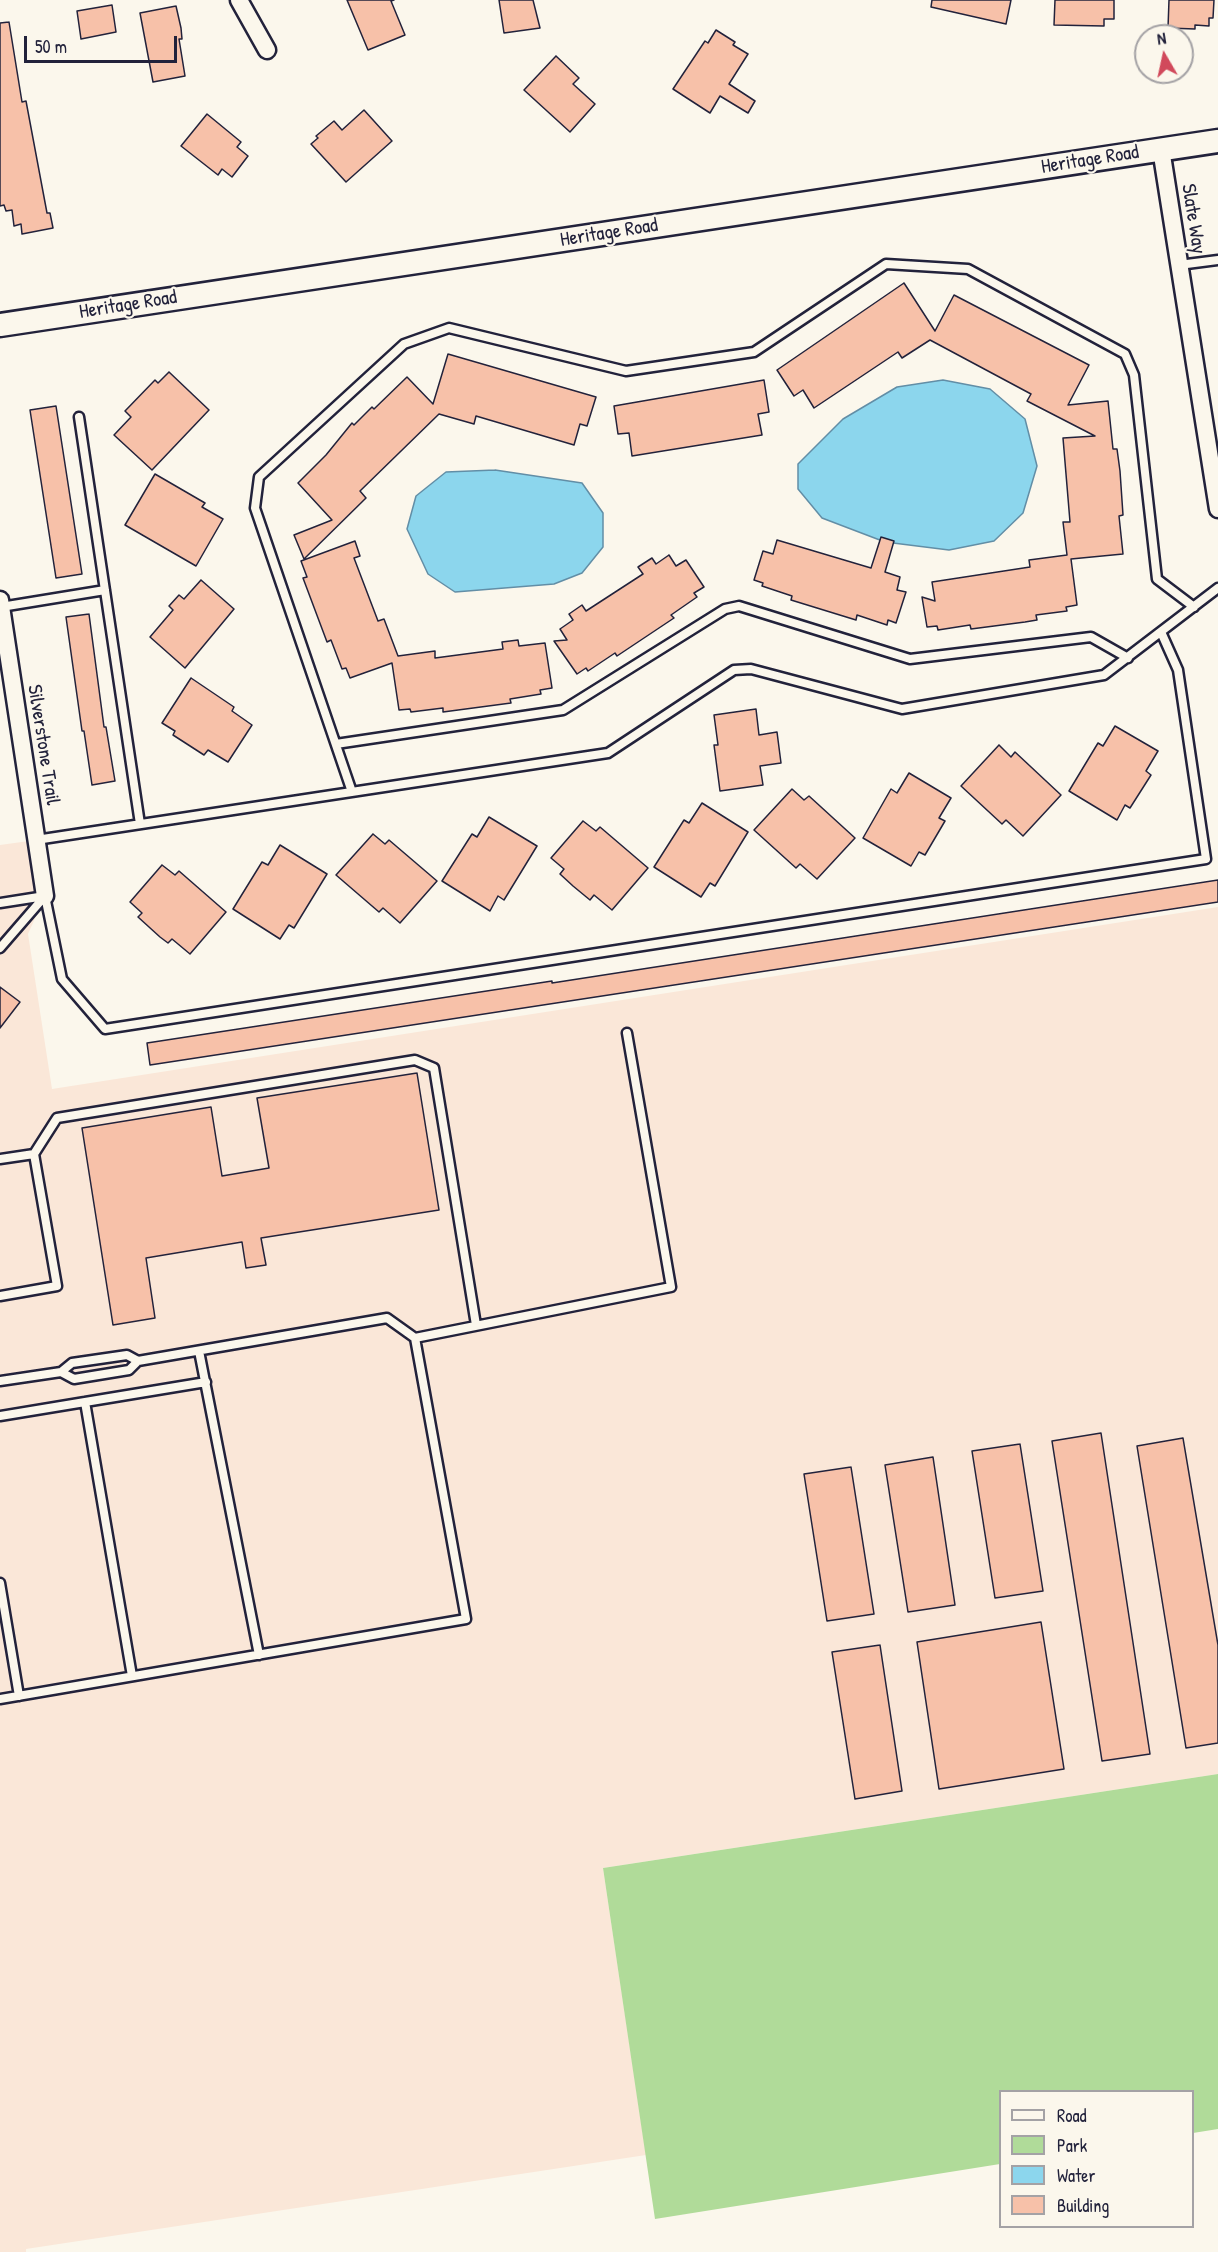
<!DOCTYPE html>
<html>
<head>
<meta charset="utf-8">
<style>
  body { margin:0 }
  #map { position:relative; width:1218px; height:2252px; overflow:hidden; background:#fbf7ec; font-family:"Patrick Hand",sans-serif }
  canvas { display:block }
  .legend { position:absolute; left:999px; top:2090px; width:195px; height:138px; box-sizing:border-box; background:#fbf7ec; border:2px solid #a4a2a5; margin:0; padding:8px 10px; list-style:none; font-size:18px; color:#22223b }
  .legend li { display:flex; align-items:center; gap:12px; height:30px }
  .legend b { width:30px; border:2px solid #a4a2a5 }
  .north { position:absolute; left:1134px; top:24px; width:60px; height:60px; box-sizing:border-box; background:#fbf7ec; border:2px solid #a4a2a5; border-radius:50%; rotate:351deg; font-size:16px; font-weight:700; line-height:24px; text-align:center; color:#22223b }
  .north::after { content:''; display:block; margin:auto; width:21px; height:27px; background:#d1495b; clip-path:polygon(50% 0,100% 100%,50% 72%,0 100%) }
  .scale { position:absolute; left:24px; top:36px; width:153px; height:27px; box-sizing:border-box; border:3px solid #22223b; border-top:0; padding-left:8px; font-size:18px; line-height:21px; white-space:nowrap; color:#22223b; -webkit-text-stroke:4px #fbf7ec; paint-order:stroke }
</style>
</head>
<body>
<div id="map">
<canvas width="1218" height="2252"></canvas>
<ul class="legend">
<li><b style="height:8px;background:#fbf7ec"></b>Road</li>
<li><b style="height:16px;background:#b0db99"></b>Park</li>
<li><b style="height:16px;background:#8cd6ed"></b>Water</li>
<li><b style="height:16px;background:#f7c1a9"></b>Building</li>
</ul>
<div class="north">N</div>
<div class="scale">50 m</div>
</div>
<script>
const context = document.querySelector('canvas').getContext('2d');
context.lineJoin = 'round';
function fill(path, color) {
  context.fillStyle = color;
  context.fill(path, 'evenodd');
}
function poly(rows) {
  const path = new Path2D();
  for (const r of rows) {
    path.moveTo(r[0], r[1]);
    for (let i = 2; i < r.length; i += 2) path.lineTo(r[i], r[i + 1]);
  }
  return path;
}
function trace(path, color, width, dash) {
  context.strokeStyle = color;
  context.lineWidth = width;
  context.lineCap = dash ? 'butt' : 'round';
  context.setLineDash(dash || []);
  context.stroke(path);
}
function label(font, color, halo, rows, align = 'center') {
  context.font = font + ' "Patrick Hand",sans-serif';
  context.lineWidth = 4.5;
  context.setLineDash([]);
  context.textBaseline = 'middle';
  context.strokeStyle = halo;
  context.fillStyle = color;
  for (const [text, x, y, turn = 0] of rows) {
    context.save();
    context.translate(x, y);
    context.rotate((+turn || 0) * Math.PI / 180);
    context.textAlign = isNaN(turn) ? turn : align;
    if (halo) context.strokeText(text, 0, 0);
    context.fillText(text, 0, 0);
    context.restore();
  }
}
fill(poly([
  [36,840,45,896,28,934,52,1089,1218,907,1218,1774,603,1868,646,2155,26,2249,26,2252,0,2252,0,845]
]), '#fae7d8');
fill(poly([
  [1218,1774,1218,2129,1193,2133,1192,2092,1000,2092,1000,2164,655,2219,603,1868]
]), '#b0db99');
const water = poly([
  [943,380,990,389,1025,419,1037,466,1023,513,994,541,949,550,885,542,822,518,798,489,798,464,843,419,897,387,943,380],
  [495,470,582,483,603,513,603,547,582,573,554,584,455,592,428,574,407,529,416,496,446,472,495,470]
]);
fill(water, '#8cd6ed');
trace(water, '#628ea6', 1.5);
const building = poly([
  [347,0,394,0,391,1,405,35,368,50,347,0],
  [499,0,533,0,540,28,504,33,499,0],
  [932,0,1011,0,1006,24,931,7,932,0],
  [1055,0,1114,0,1114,19,1104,19,1104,26,1054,25,1055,0],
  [1169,0,1214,0,1213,18,1209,18,1209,26,1195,25,1195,29,1168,28,1169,0],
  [112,5,116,32,81,39,77,11,112,5],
  [176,6,181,28,182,39,179,39,185,76,153,82,140,13,176,6],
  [9,22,22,102,26,101,47,213,50,213,53,228,22,234,21,224,14,226,12,210,6,211,4,205,0,206,0,23,9,22],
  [716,30,735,42,733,45,748,54,729,84,755,101,748,113,720,96,710,113,673,89,705,41,708,43,716,30],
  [556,56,579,78,573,84,595,104,570,132,524,90,556,56],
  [364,110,392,141,346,182,311,144,318,138,316,136,334,121,342,130,364,110],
  [207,114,241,142,237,147,248,156,232,177,222,169,218,175,181,146,207,114],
  [904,283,935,331,954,295,1089,365,1068,405,1108,401,1113,449,1117,449,1120,471,1123,515,1119,516,1123,554,1071,559,1077,605,1066,607,1067,611,1036,615,1037,620,1025,622,971,629,970,625,938,630,937,626,927,627,922,597,935,601,932,582,1030,567,1029,560,1067,555,1063,522,1070,522,1063,438,1095,436,1027,401,1031,394,930,340,902,358,898,352,814,408,803,390,794,396,777,370,904,283],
  [448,354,596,397,587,426,580,424,574,445,476,416,474,424,439,414,360,491,366,498,304,559,294,535,332,520,298,483,326,455,352,423,354,425,372,407,374,409,407,377,433,404,448,354],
  [169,372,209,410,152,470,114,435,131,417,125,411,155,380,158,383,169,372],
  [764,380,769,412,758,414,762,435,632,456,629,433,618,434,614,406,764,380],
  [56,406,82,574,56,578,30,410,56,406],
  [155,474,205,503,202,507,223,519,196,566,125,525,155,474],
  [881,537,894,541,885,572,900,577,897,590,906,592,896,623,888,620,887,625,857,615,856,620,791,600,792,596,762,586,763,583,754,580,763,551,773,554,777,540,871,568,881,537],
  [355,541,360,556,354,558,378,621,384,619,398,656,435,651,435,658,503,649,502,642,518,640,519,646,545,643,552,688,540,690,541,694,510,699,511,703,443,712,443,708,411,712,410,709,399,710,392,663,350,678,346,668,342,669,331,640,327,642,303,578,307,577,301,561,355,541],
  [669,555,676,566,686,560,704,587,694,593,697,597,671,615,674,618,617,656,615,653,588,671,586,668,577,674,554,641,567,640,560,629,573,620,569,614,582,605,586,611,643,574,638,567,652,558,656,564,669,555],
  [201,580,234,609,185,668,150,637,173,610,169,606,179,595,184,599,201,580],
  [89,614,104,727,106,727,115,781,92,785,84,731,82,731,66,617,89,614],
  [191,678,234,707,232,711,252,725,228,762,208,750,204,755,173,735,175,731,162,723,191,678],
  [756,709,759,735,777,732,781,763,760,766,763,785,720,791,714,745,718,745,714,715,756,709],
  [1115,726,1158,751,1146,771,1151,775,1130,808,1125,805,1117,820,1069,791,1098,743,1103,746,1115,726],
  [999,745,1011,757,1015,752,1061,795,1023,836,1006,820,1002,824,961,786,999,745],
  [909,773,951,798,939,818,945,821,925,855,919,852,911,866,863,838,891,789,897,793,909,773],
  [792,789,804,800,809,796,855,838,817,879,800,864,796,868,754,830,792,789],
  [702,803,748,832,715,886,710,883,701,897,654,867,684,820,689,823,702,803],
  [489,817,537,846,504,900,498,896,490,911,442,881,472,834,477,837,489,817],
  [583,821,596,831,600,827,648,868,612,910,594,895,590,900,573,886,560,874,564,869,551,858,583,821],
  [373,834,385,844,389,840,437,881,400,923,383,908,379,912,336,875,373,834],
  [280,845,327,874,294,928,289,925,280,939,233,909,262,862,268,865,280,845],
  [162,865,175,875,179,871,226,912,190,954,172,939,168,943,160,937,138,917,142,913,130,902,162,865],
  [1218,880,1218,902,150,1065,147,1043,552,981,552,983,1218,880],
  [0,987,20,1002,0,1028,0,987],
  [417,1073,439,1210,261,1238,266,1265,246,1268,242,1242,146,1258,155,1318,113,1325,82,1128,211,1107,222,1176,269,1168,257,1098,417,1073],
  [1101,1433,1150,1754,1102,1761,1052,1441,1101,1433],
  [1183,1438,1218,1645,1218,1743,1186,1748,1137,1446,1183,1438],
  [1020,1444,1043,1591,995,1598,972,1451,1020,1444],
  [933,1457,955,1605,908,1612,885,1465,933,1457],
  [851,1467,874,1614,827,1621,804,1474,851,1467],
  [1041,1622,1064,1769,939,1789,917,1642,1041,1622],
  [880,1645,902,1791,855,1799,832,1652,880,1645]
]);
fill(building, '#f7c1a9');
trace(building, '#22223b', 1.5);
const service = poly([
  [1179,265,1218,260],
  [79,417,140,824],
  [1,607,105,590],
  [336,744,563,710,725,609,739,606,910,659,1091,637,1128,658],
  [352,792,255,508,259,477,404,344,449,328,626,371,754,352,886,264,968,269,1125,354,1134,375,1157,579,1194,607],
  [36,840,608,753,734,670,751,669,902,709,1104,675,1218,588],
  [45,896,62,979,105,1029,1206,859,1178,670,1161,632],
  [0,903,45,896],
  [0,948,45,896],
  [34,1154,57,1118,415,1060,434,1068,476,1325],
  [0,1159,34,1154,57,1286,0,1296],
  [415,1338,671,1287,627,1033],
  [199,1351,259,1655],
  [61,1372,74,1379,129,1370,138,1361],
  [0,1381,61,1372,72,1363,127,1355,138,1361,387,1318,415,1338,466,1619,0,1699],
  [85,1402,206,1382],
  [0,1416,85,1402,132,1676],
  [0,1583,19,1696]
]);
const minor = poly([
  [239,0,267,50],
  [1161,149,1218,509],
  [0,600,45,896]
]);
const secondary = poly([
  [0,325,1218,141]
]);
trace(service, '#22223b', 13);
trace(minor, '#22223b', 21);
trace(secondary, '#22223b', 27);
trace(service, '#fbf7ec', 8);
trace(minor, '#fbf7ec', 16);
trace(secondary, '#fbf7ec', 22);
label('20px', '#22223b', '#fbf7ec', [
  ["Heritage Road",1090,160,-9],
  ["Slate Way",1193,219,81],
  ["Heritage Road",609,233,-9],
  ["Heritage Road",128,305,-9],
  ["Silverstone Trail",43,745,81]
]);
</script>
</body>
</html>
